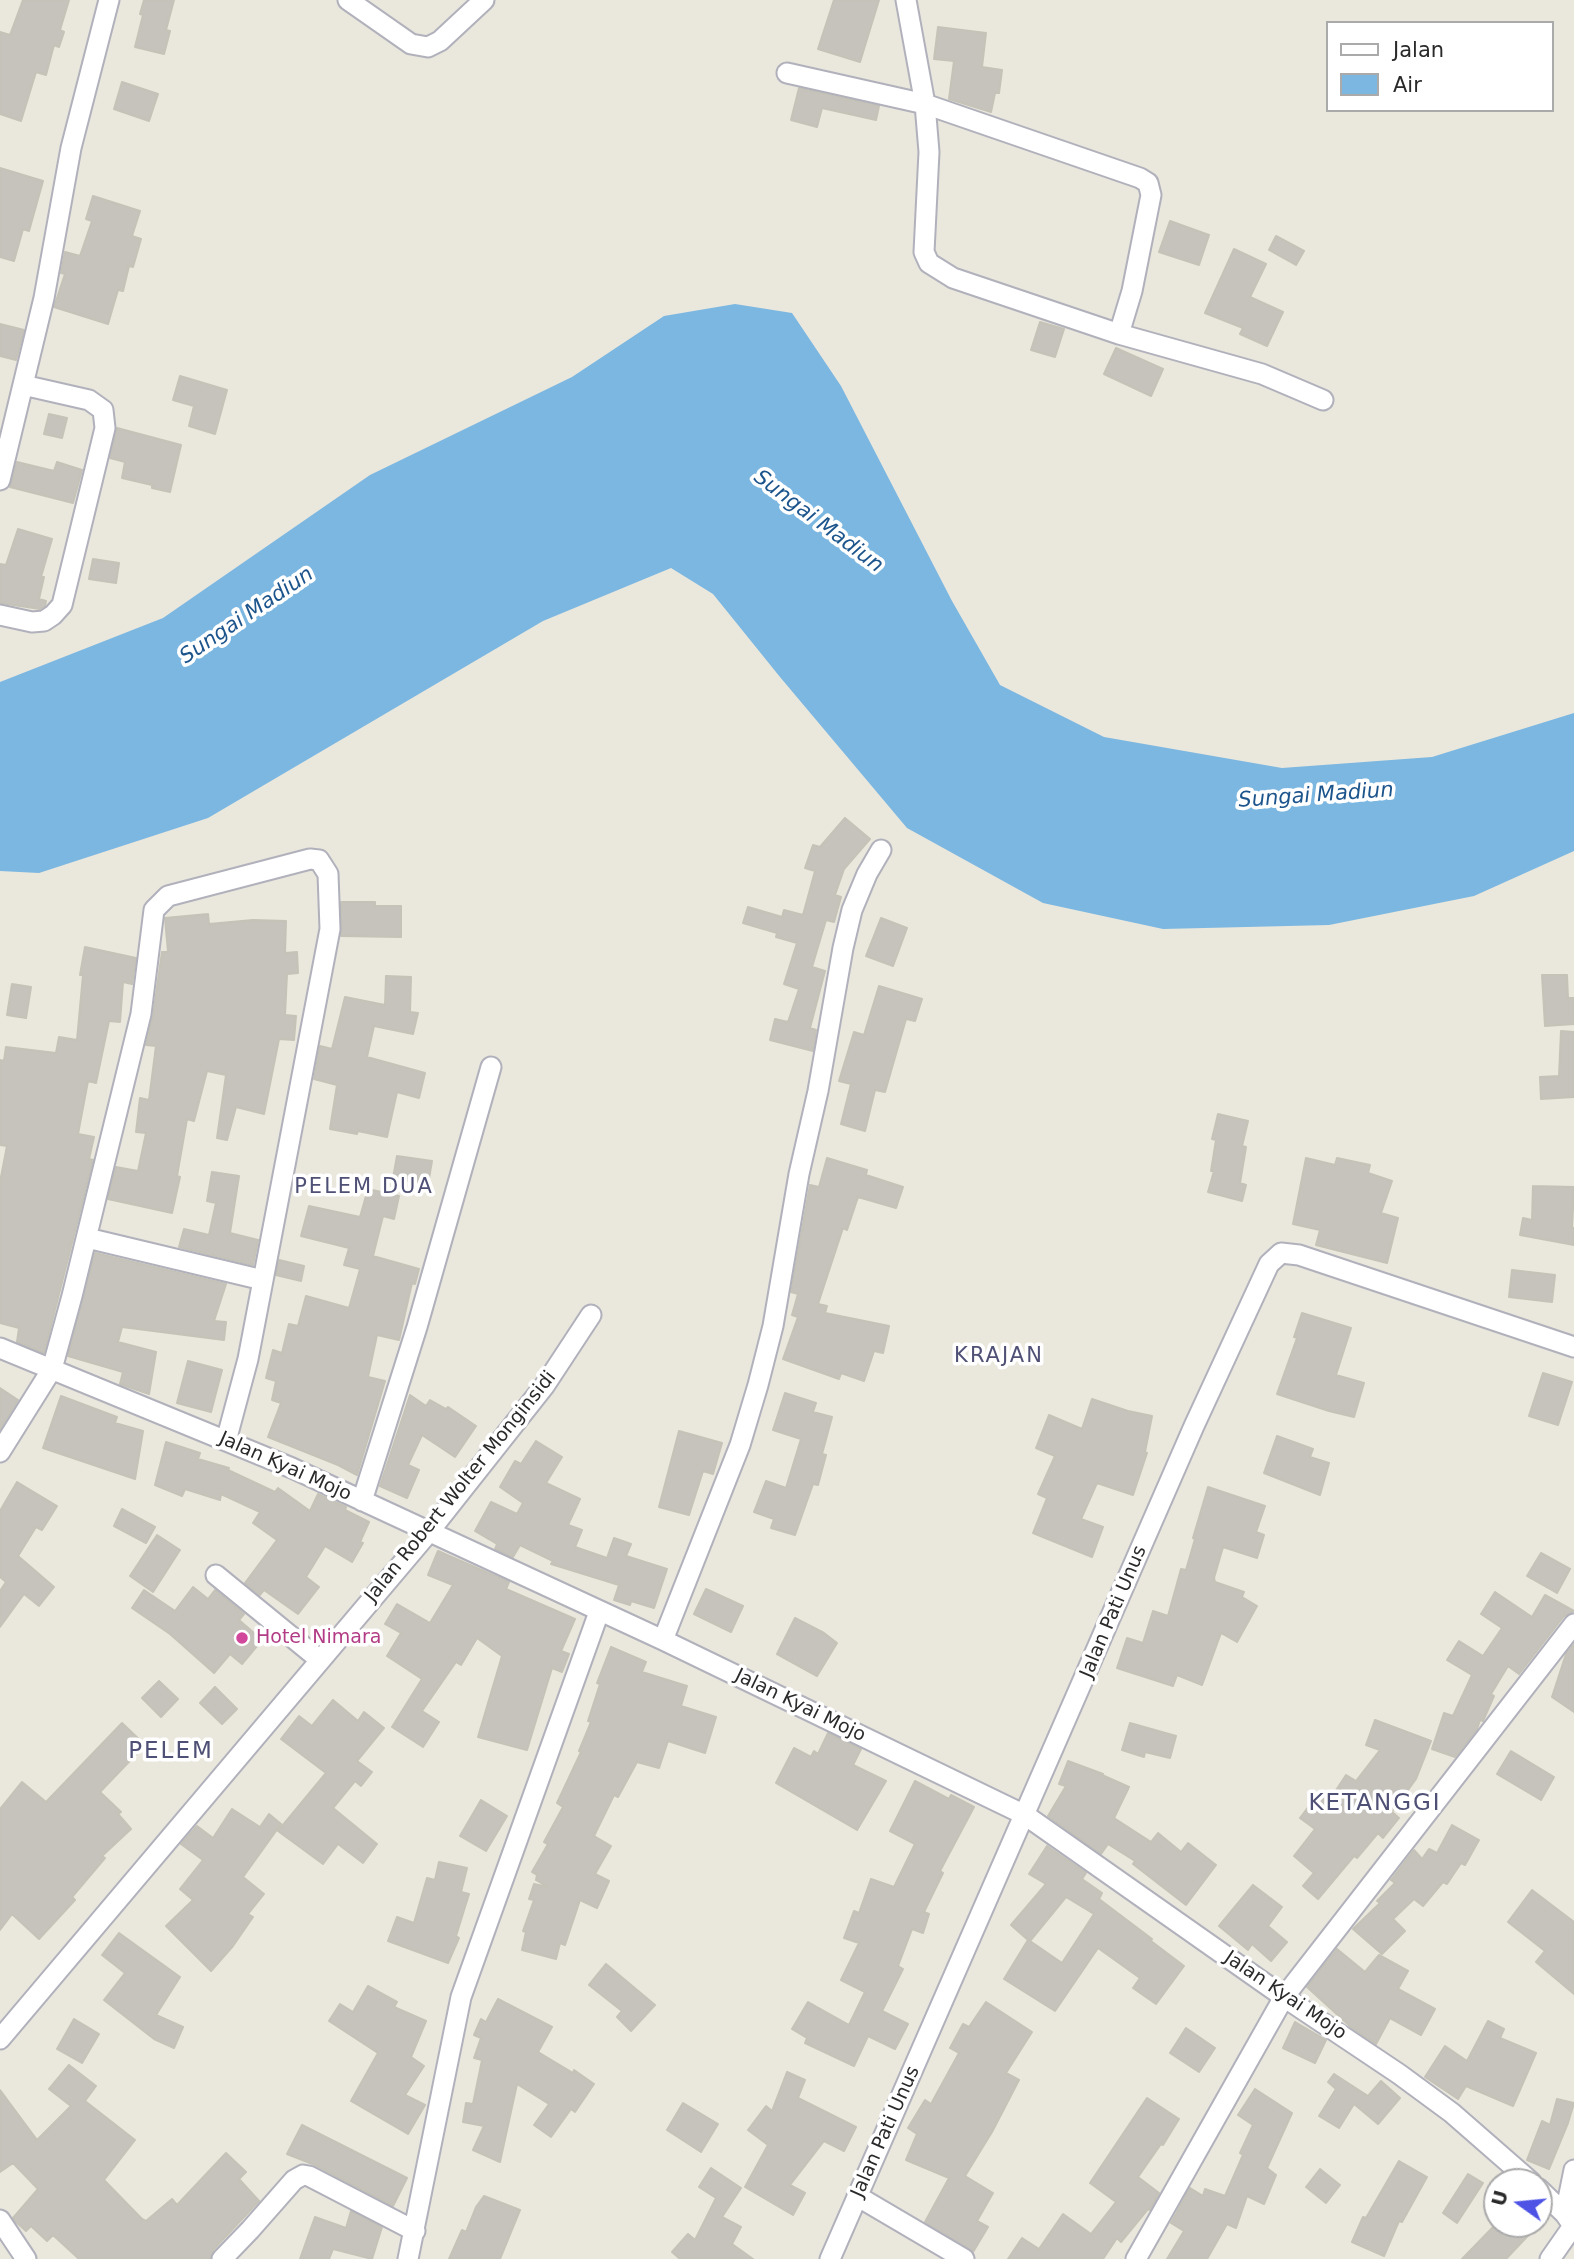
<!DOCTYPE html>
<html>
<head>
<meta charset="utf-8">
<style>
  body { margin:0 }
  #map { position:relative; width:1574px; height:2259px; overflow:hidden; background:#eae7dd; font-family:"DejaVu Sans",sans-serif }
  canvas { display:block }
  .legend { position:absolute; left:1326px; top:21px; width:228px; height:91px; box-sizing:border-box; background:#fff; border:2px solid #aaa; margin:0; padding:9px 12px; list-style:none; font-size:21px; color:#2a2a2a }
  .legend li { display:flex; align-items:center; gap:14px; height:35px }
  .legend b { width:35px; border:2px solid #aaa }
  .north { position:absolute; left:1483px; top:2168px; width:70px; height:70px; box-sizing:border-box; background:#fff; border:2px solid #aaa; border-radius:50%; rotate:285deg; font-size:19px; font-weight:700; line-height:28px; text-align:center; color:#2a2a2a }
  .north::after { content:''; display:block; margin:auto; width:24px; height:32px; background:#4e53e6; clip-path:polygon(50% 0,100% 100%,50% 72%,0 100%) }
</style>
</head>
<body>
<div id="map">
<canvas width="1574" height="2259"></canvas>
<ul class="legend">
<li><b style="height:9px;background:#fff"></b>Jalan</li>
<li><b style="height:19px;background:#7bb7e1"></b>Air</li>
</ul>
<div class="north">U</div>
</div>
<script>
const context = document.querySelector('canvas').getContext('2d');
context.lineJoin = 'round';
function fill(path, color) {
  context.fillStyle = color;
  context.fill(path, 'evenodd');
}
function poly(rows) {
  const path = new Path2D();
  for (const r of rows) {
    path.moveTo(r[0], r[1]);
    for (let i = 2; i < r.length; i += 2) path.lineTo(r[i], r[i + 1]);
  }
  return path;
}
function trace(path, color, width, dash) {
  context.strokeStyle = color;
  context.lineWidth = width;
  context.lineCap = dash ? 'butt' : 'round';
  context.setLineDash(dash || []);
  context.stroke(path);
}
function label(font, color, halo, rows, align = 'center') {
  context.font = font + ' "DejaVu Sans",sans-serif';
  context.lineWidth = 7;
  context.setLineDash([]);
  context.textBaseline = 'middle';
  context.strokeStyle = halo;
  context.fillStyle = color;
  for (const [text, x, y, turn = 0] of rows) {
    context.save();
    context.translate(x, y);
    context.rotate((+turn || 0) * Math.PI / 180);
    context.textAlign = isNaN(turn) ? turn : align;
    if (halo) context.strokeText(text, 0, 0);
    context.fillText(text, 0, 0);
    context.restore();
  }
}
fill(poly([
  [735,304,792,313,841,386,952,601,1000,685,1104,737,1282,768,1432,757,1574,713,1574,851,1474,896,1329,925,1163,929,1043,903,907,828,780,677,713,594,671,568,543,621,208,818,39,873,0,871,0,682,163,618,370,475,572,377,664,316]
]), '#7bb7e1');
const building = poly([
  [23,0,69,0,60,30,64,32,59,47,54,45,46,75,36,72,21,121,0,114,0,32,10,35,23,0],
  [144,0,174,0,166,30,170,31,164,54,135,47,143,15,140,14,144,0],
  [834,0,879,0,860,62,818,49,834,0],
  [938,27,986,33,982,67,1002,70,999,93,995,93,991,112,949,99,954,61,934,59,938,27],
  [122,82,158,94,149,121,114,109,122,82],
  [799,88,879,106,876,120,822,108,817,127,791,120,799,88],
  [0,168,43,181,29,231,23,229,14,261,0,257,0,168],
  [93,196,140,211,132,236,141,239,133,267,129,266,123,291,118,290,108,324,54,307,65,274,61,273,65,252,80,256,92,221,86,219,93,196],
  [1170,221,1209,235,1199,265,1159,252,1170,221],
  [1276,236,1304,251,1296,265,1269,250,1276,236],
  [1234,249,1266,264,1250,297,1283,312,1267,346,1240,334,1243,328,1205,313,1234,249],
  [1040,322,1064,329,1055,357,1031,350,1040,322],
  [0,324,24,330,16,360,0,356,0,324],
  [1116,348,1163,369,1151,396,1104,374,1116,348],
  [180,376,227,390,215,434,189,426,194,406,173,400,180,376],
  [49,414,67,418,62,438,44,434,49,414],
  [117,428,181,445,170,492,152,488,152,485,122,478,125,462,110,458,117,428],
  [17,462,54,471,57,462,82,470,73,503,10,487,17,462],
  [18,529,52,539,41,577,44,577,39,599,46,601,45,606,40,609,0,603,0,564,6,565,18,529],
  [93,559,119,563,116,583,89,579,93,559],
  [845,818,870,839,844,869,835,895,841,897,834,922,826,920,812,967,825,971,810,1028,816,1030,813,1051,770,1040,775,1019,788,1022,799,989,784,984,797,943,776,937,777,933,743,923,748,907,782,917,784,910,803,915,815,871,805,868,813,845,820,847,845,818],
  [341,902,375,902,375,906,401,906,401,937,341,936,341,902],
  [208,914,209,924,253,920,286,921,285,953,297,952,298,973,287,974,285,1015,296,1016,294,1040,279,1039,264,1114,236,1107,227,1140,217,1138,226,1075,207,1071,194,1121,187,1119,177,1176,180,1177,172,1213,108,1199,116,1167,138,1171,146,1133,136,1132,140,1098,149,1100,156,1046,146,1045,153,1016,162,952,168,952,165,918,208,914],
  [881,918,907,928,893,966,866,956,881,918],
  [85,947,136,958,132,984,123,982,120,1022,109,1021,96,1083,88,1081,78,1134,94,1137,89,1159,93,1160,44,1353,17,1342,19,1328,0,1323,0,1182,7,1146,0,1145,0,1060,4,1061,6,1047,56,1053,59,1037,77,1040,83,975,80,975,85,947],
  [1542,975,1567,975,1568,998,1574,998,1574,1024,1545,1026,1542,975],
  [386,976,411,977,410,1012,418,1013,413,1034,374,1026,367,1057,425,1073,419,1098,397,1092,387,1137,358,1131,357,1134,330,1129,337,1085,314,1079,320,1046,332,1049,345,997,385,1005,386,976],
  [12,984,31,987,26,1018,7,1015,12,984],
  [879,986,922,999,915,1021,906,1019,885,1092,875,1090,865,1131,841,1124,851,1084,839,1081,854,1032,864,1035,879,986],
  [1561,1031,1574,1032,1574,1097,1541,1099,1540,1077,1559,1076,1561,1031],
  [1218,1114,1248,1121,1242,1146,1246,1147,1240,1183,1246,1185,1242,1201,1208,1192,1214,1171,1211,1171,1216,1140,1212,1139,1218,1114],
  [397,1156,432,1161,428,1184,393,1178,397,1156],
  [827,1158,867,1170,866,1175,903,1187,896,1208,858,1197,847,1230,843,1228,818,1304,827,1306,825,1313,889,1326,883,1353,874,1351,864,1381,841,1373,839,1379,783,1359,798,1317,792,1315,798,1294,791,1292,810,1185,819,1187,827,1158],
  [1306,1158,1335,1165,1337,1158,1370,1165,1368,1173,1392,1181,1381,1213,1398,1218,1387,1263,1316,1245,1320,1230,1293,1224,1306,1158],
  [212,1172,239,1176,230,1233,258,1240,253,1265,179,1247,184,1229,209,1235,216,1203,207,1201,212,1172],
  [1533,1186,1574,1187,1572,1228,1574,1228,1574,1245,1520,1235,1523,1218,1532,1220,1533,1186],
  [368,1189,399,1196,394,1219,383,1216,373,1256,419,1269,415,1284,412,1283,399,1340,377,1335,368,1377,385,1381,357,1475,338,1465,268,1437,281,1403,272,1400,276,1381,266,1378,273,1350,282,1353,289,1324,298,1326,306,1296,349,1308,360,1269,344,1265,349,1248,301,1236,309,1206,360,1217,368,1189],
  [95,1253,226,1284,214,1321,226,1322,224,1340,122,1327,118,1342,156,1352,149,1394,120,1384,123,1372,68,1356,95,1253],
  [279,1260,304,1266,301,1281,276,1275,279,1260],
  [1512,1270,1555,1275,1552,1302,1509,1297,1512,1270],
  [1302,1313,1351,1328,1336,1375,1364,1383,1354,1417,1329,1411,1277,1394,1297,1338,1294,1337,1302,1313],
  [188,1361,222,1370,211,1412,177,1403,188,1361],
  [1543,1373,1572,1382,1558,1425,1529,1416,1543,1373],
  [0,1388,18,1400,0,1429,0,1388],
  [785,1393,816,1403,813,1412,832,1417,822,1454,826,1455,818,1485,813,1484,795,1535,771,1528,774,1519,754,1512,766,1481,786,1488,801,1439,773,1430,785,1393],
  [410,1395,426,1406,430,1400,446,1409,448,1407,476,1426,455,1457,422,1435,408,1465,419,1470,407,1498,380,1486,410,1395],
  [61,1396,117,1417,115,1423,143,1431,135,1479,43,1448,61,1396],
  [1092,1399,1128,1411,1152,1416,1145,1452,1147,1453,1133,1495,1097,1483,1081,1519,1103,1527,1092,1557,1033,1533,1047,1498,1038,1494,1055,1456,1036,1448,1049,1415,1082,1429,1092,1399],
  [679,1431,722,1443,713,1474,703,1471,689,1515,659,1507,679,1431],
  [1277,1436,1313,1449,1310,1457,1329,1463,1320,1495,1264,1473,1277,1436],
  [536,1441,562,1457,546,1483,580,1499,568,1525,582,1530,575,1547,607,1558,614,1538,631,1544,626,1556,667,1569,654,1608,631,1601,630,1605,614,1600,619,1585,551,1564,553,1561,520,1545,513,1557,495,1549,497,1544,475,1531,491,1502,517,1514,523,1503,500,1487,515,1461,521,1464,536,1441],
  [166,1442,200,1453,198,1459,229,1468,228,1470,275,1492,278,1488,310,1511,318,1494,346,1507,345,1510,369,1522,360,1542,363,1543,352,1562,325,1546,306,1577,319,1587,298,1614,264,1590,260,1595,245,1583,277,1540,253,1523,260,1512,221,1494,220,1500,185,1489,182,1496,155,1485,166,1442],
  [17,1482,57,1506,42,1530,36,1527,18,1556,54,1587,39,1606,24,1594,0,1627,0,1591,6,1582,0,1577,0,1511,17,1482],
  [1208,1487,1265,1506,1256,1532,1264,1535,1257,1558,1223,1547,1214,1578,1215,1582,1244,1592,1242,1597,1257,1606,1237,1642,1221,1633,1202,1685,1177,1675,1173,1686,1117,1668,1127,1638,1143,1643,1153,1611,1168,1616,1181,1569,1186,1570,1195,1539,1193,1538,1208,1487],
  [122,1509,155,1527,146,1543,114,1526,122,1509],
  [157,1535,180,1550,153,1592,130,1576,157,1535],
  [438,1551,509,1582,506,1589,575,1619,561,1651,569,1654,562,1672,552,1668,527,1750,478,1737,502,1656,477,1638,461,1665,456,1662,422,1711,439,1722,423,1747,392,1727,422,1679,387,1656,401,1633,385,1624,397,1604,430,1623,453,1585,428,1575,438,1551],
  [1541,1553,1570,1569,1557,1593,1527,1576,1541,1553],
  [193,1587,208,1599,215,1590,244,1614,239,1620,262,1640,242,1664,230,1654,214,1673,170,1634,132,1608,144,1590,175,1611,193,1587],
  [706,1589,743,1606,731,1632,694,1614,706,1589],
  [1495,1592,1532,1617,1545,1595,1574,1611,1564,1616,1519,1674,1508,1666,1491,1694,1494,1696,1483,1721,1480,1720,1477,1729,1455,1757,1432,1749,1444,1713,1453,1716,1472,1675,1447,1660,1459,1641,1483,1656,1502,1628,1481,1614,1495,1592],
  [795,1618,824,1633,837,1643,817,1676,777,1654,795,1618],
  [1574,1644,1574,1712,1552,1697,1566,1654,1574,1644],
  [611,1647,646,1662,642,1672,687,1686,681,1706,716,1717,705,1753,668,1741,659,1768,637,1762,618,1797,614,1795,594,1836,611,1846,595,1874,609,1881,597,1908,580,1900,565,1945,560,1943,556,1959,522,1950,526,1932,523,1931,534,1900,529,1899,534,1884,548,1887,536,1880,537,1875,532,1872,548,1844,544,1842,563,1807,557,1803,581,1752,579,1751,591,1722,588,1721,600,1684,597,1683,611,1647],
  [159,1681,178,1699,161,1717,142,1698,159,1681],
  [215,1687,237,1709,222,1724,200,1703,215,1687],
  [333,1700,358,1721,364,1712,384,1728,357,1761,372,1772,361,1786,355,1781,333,1808,377,1844,363,1863,338,1844,323,1864,278,1831,326,1773,281,1739,299,1716,312,1726,333,1700],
  [1375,1720,1431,1741,1416,1779,1392,1812,1399,1818,1383,1838,1378,1833,1357,1858,1354,1856,1318,1899,1303,1886,1314,1873,1294,1856,1315,1829,1300,1818,1319,1793,1329,1801,1346,1775,1356,1781,1380,1750,1366,1745,1375,1720],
  [122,1723,145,1745,100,1792,121,1812,118,1814,131,1829,102,1856,105,1858,72,1897,75,1900,39,1939,12,1914,0,1930,0,1809,22,1782,46,1802,122,1723],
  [1130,1723,1176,1736,1170,1758,1145,1752,1144,1757,1122,1750,1130,1723],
  [828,1733,861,1749,853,1765,886,1781,857,1830,776,1783,794,1748,811,1757,814,1751,818,1754,828,1733],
  [1511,1751,1554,1777,1541,1800,1497,1774,1511,1751],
  [1068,1761,1103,1774,1102,1775,1129,1787,1114,1818,1151,1842,1158,1833,1181,1852,1188,1843,1216,1865,1186,1905,1133,1864,1135,1861,1108,1844,1101,1854,1048,1816,1066,1786,1059,1784,1068,1761],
  [915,1781,949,1799,951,1795,974,1807,940,1871,943,1873,924,1912,929,1914,923,1933,912,1929,898,1966,903,1969,882,2011,908,2024,895,2049,868,2036,854,2066,805,2043,807,2038,792,2029,808,2002,849,2025,865,1992,841,1980,859,1943,844,1938,854,1911,859,1913,871,1879,894,1887,915,1844,890,1831,915,1781],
  [481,1800,507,1816,486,1851,460,1836,481,1800],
  [232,1809,260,1827,269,1814,281,1824,243,1877,264,1894,248,1914,253,1917,233,1946,211,1971,166,1926,193,1900,180,1889,203,1860,181,1844,197,1826,213,1838,232,1809],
  [1452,1825,1479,1840,1465,1865,1461,1863,1447,1884,1443,1882,1423,1906,1414,1899,1393,1919,1405,1931,1382,1954,1353,1929,1380,1903,1377,1901,1395,1883,1391,1880,1414,1850,1422,1859,1429,1849,1437,1853,1452,1825],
  [1047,1846,1086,1873,1082,1879,1102,1893,1099,1899,1152,1939,1151,1941,1184,1966,1156,2004,1133,1988,1140,1978,1098,1948,1055,2011,1004,1979,1028,1940,1011,1925,1046,1884,1029,1874,1047,1846],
  [1066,1897,1094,1914,1062,1963,1030,1941,1066,1897],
  [439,1862,467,1868,461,1892,469,1894,456,1936,459,1938,448,1963,388,1941,397,1917,414,1923,427,1878,435,1880,439,1862],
  [1253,1885,1282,1907,1268,1926,1287,1942,1271,1961,1252,1944,1248,1950,1219,1926,1253,1885],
  [1532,1890,1574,1922,1574,1994,1536,1962,1545,1951,1508,1922,1532,1890],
  [119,1933,180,1977,156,2015,183,2027,174,2048,154,2039,104,2000,125,1973,102,1955,119,1933],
  [1337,1949,1365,1972,1379,1955,1408,1971,1398,1989,1435,2009,1421,2035,1390,2018,1376,2044,1352,2028,1307,1987,1337,1949],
  [606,1964,655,2005,631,2031,617,2017,622,2011,589,1985,606,1964],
  [368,1986,397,2002,394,2007,426,2021,411,2057,424,2066,405,2095,425,2105,408,2134,351,2101,378,2053,329,2021,340,2004,353,2012,368,1986],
  [498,1999,552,2027,538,2052,573,2073,574,2070,594,2084,575,2112,571,2109,551,2137,534,2125,549,2104,517,2084,500,2162,473,2150,484,2126,463,2122,466,2103,473,2104,482,2060,474,2058,481,2038,474,2035,481,2019,486,2022,498,1999],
  [986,2002,1032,2032,1006,2073,1019,2080,992,2132,965,2176,993,2193,977,2221,988,2227,973,2252,925,2222,949,2178,906,2160,917,2134,908,2128,925,2100,931,2104,959,2053,950,2048,963,2024,969,2027,986,2002],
  [74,2019,99,2034,82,2063,57,2049,74,2019],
  [1488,2021,1504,2029,1500,2038,1536,2053,1513,2106,1466,2086,1458,2099,1425,2077,1445,2046,1467,2061,1488,2021],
  [1295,2022,1326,2040,1315,2063,1283,2048,1295,2022],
  [1186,2028,1215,2048,1199,2072,1170,2053,1186,2028],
  [69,2065,96,2086,85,2101,135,2140,104,2180,142,2219,146,2221,172,2199,177,2205,226,2153,246,2172,239,2179,259,2201,213,2250,210,2259,79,2259,53,2235,47,2241,31,2226,26,2231,16,2222,13,2218,38,2189,13,2163,0,2172,0,2090,37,2140,71,2106,49,2089,69,2065],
  [787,2072,805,2080,798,2098,856,2127,844,2151,824,2141,790,2185,805,2193,793,2215,745,2187,768,2145,748,2130,766,2106,772,2111,787,2072],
  [1334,2074,1368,2096,1381,2081,1400,2098,1378,2124,1354,2104,1339,2128,1319,2116,1336,2089,1328,2082,1334,2074],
  [1255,2089,1292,2113,1267,2168,1276,2175,1264,2204,1247,2196,1236,2228,1227,2224,1207,2259,1167,2259,1184,2231,1171,2223,1190,2188,1203,2196,1205,2189,1225,2196,1243,2155,1240,2153,1253,2125,1238,2115,1255,2089],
  [1147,2098,1179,2119,1163,2145,1161,2144,1138,2177,1159,2193,1150,2210,1148,2209,1121,2242,1117,2238,1103,2259,1008,2259,1022,2238,1039,2249,1063,2214,1091,2234,1116,2202,1090,2183,1147,2098],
  [1557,2099,1574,2103,1568,2123,1549,2169,1527,2160,1542,2121,1550,2125,1557,2099],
  [683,2103,718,2124,701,2152,667,2130,683,2103],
  [302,2125,407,2178,393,2206,315,2165,287,2154,302,2125],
  [1399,2161,1427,2177,1402,2222,1399,2221,1384,2256,1352,2242,1363,2217,1366,2218,1399,2161],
  [711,2168,741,2188,722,2217,741,2227,732,2244,753,2259,680,2259,672,2252,688,2234,695,2240,716,2198,699,2187,711,2168],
  [1320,2169,1340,2185,1326,2203,1306,2187,1320,2169],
  [1468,2174,1483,2183,1457,2223,1443,2213,1468,2174],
  [484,2196,520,2210,500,2259,449,2259,462,2230,466,2232,476,2207,484,2196],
  [351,2211,382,2227,372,2259,333,2249,329,2259,300,2259,315,2217,346,2228,351,2211],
  [1496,2224,1539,2224,1506,2259,1462,2259,1496,2224]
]);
fill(building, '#c6c3bd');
trace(building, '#c5c2b7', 2);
const minor = poly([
  [348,0,411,44,428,47,440,41,484,0],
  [906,0,925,104,929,152,924,252,929,263,953,278,1119,334],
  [787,73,925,104,1140,178,1148,183,1151,195,1132,291,1119,334,1262,374,1323,400],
  [0,480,44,298,71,148,109,0],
  [0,615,32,622,44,621,53,615,62,605,105,428,103,410,89,400,23,385],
  [87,1238,263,1280],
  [0,1348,292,1468,663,1640,1025,1815,1284,1997,1399,2074,1452,2113,1531,2182],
  [0,1452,52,1369,72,1296,141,1014,154,910,168,896,310,859,319,860,328,874,330,929,248,1359,226,1441],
  [362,1501,417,1327,491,1067],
  [216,1575,320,1660],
  [663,1640,740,1445,758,1385,773,1326,799,1174,818,1091,843,948,852,910,867,874,881,850],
  [0,2039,428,1533,545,1385,591,1315],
  [1539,2189,1565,2214,1574,2227],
  [857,2196,964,2259],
  [1565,2214,1574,2170],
  [0,2220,26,2259],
  [222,2259,250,2230,294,2180,303,2175,309,2176,415,2231],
  [408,2259,461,1997,599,1612],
  [830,2259,1194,1426,1269,1264,1281,1253,1299,1255,1574,1347],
  [1136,2259,1284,1997,1574,1624],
  [1550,2259,1573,2226]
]);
trace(minor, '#b1b1bc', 23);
trace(minor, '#fff', 19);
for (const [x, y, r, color] of [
  [242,1638,7,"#d1479c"]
]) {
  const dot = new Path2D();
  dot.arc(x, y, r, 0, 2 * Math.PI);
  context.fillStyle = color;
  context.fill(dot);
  trace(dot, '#fff', 2.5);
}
label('19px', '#2a2a2a', '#fff', [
  ["Jalan Kyai Mojo",285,1467,24],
  ["Jalan Robert Wolter Monginsidi",461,1487,-51],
  ["Jalan Pati Unus",1114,1612,-67],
  ["Jalan Kyai Mojo",800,1706,26],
  ["Jalan Kyai Mojo",1285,1996,34],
  ["Jalan Pati Unus",886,2132,-66]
]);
label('19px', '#b23c85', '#fff', [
  ["Hotel Nimara",256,1638]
], 'left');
label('italic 21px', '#1c548c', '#fff', [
  ["Sungai Madiun",818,522,37],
  ["Sungai Madiun",247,616,-34],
  ["Sungai Madiun",1316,796,-4]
]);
context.letterSpacing = '2px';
label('21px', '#4f5075', '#fff', [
  ["PELEM DUA",364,1188],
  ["KRAJAN",999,1357]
]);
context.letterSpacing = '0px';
context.letterSpacing = '2px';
label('23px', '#4f5075', '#fff', [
  ["PELEM",171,1752],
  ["KETANGGI",1375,1804]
]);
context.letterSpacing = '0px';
</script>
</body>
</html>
